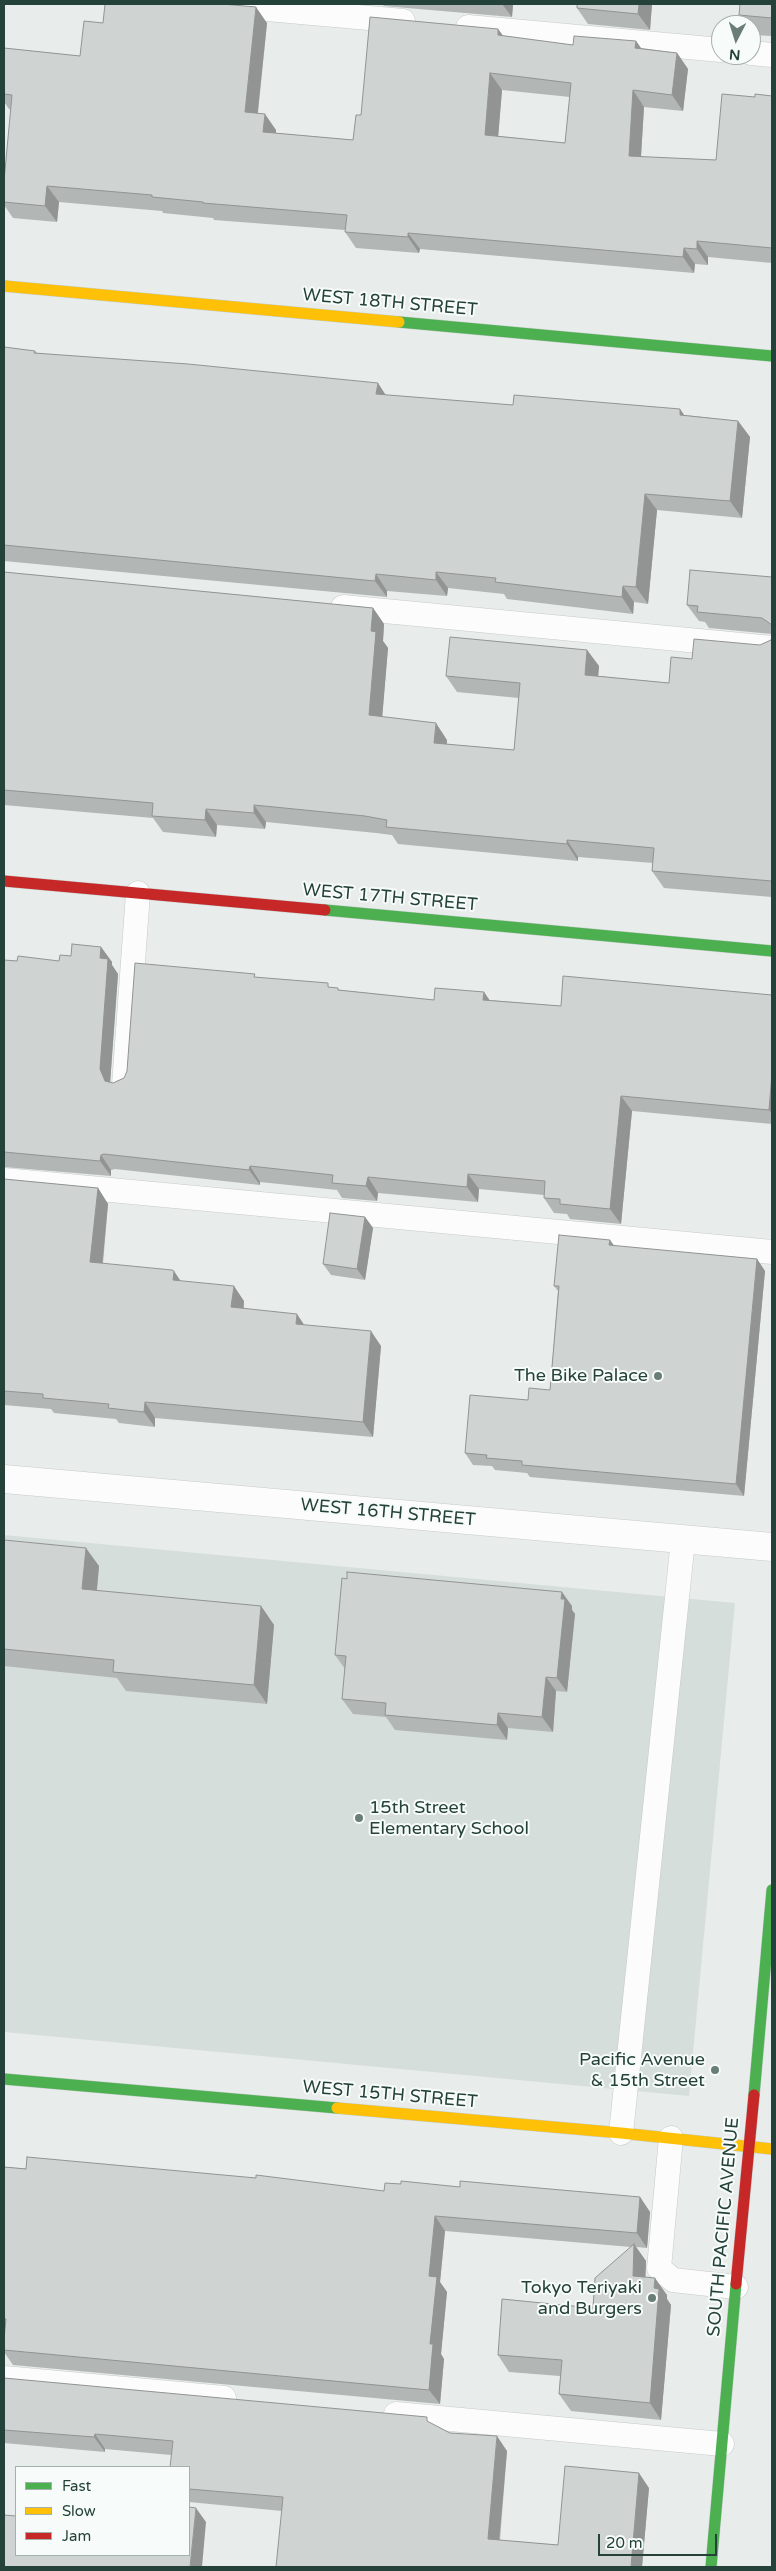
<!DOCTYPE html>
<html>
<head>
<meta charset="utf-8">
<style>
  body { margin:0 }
  #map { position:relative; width:776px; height:2571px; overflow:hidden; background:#e8edeb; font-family:"Varela Round",sans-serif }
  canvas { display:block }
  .frame { position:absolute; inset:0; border:5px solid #24423a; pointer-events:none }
  .legend { position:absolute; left:15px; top:2466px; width:175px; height:90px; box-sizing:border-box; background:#f7fbf9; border:1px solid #a3b1ad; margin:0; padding:6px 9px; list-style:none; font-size:15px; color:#24423a }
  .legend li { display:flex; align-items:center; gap:10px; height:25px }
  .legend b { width:25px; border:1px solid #a3b1ad }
  .north { position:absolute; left:711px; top:15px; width:50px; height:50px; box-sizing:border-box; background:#f7fbf9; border:1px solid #a3b1ad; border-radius:50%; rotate:185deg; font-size:14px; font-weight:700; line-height:20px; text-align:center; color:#24423a }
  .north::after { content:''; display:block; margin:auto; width:18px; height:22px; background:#697e78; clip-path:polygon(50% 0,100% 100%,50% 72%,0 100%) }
  .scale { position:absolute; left:598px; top:2534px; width:119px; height:22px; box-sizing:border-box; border:2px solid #24423a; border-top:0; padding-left:6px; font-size:15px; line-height:18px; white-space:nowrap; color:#24423a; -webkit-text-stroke:4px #f7fbf9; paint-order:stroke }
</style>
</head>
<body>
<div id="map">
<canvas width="776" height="2571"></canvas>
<div class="frame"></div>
<ul class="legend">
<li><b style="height:6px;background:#4caf50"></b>Fast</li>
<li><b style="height:6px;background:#ffc107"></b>Slow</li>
<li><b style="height:6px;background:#c62828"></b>Jam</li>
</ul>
<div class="north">N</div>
<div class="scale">20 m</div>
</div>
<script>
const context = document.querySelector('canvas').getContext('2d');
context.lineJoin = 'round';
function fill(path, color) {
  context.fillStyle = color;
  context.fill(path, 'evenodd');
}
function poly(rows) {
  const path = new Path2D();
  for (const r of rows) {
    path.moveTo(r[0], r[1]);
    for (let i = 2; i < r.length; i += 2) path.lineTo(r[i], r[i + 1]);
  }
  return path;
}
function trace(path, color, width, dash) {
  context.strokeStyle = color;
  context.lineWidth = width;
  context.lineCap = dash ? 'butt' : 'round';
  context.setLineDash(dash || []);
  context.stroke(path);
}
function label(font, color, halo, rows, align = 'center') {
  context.font = font + ' "Varela Round",sans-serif';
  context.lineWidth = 4;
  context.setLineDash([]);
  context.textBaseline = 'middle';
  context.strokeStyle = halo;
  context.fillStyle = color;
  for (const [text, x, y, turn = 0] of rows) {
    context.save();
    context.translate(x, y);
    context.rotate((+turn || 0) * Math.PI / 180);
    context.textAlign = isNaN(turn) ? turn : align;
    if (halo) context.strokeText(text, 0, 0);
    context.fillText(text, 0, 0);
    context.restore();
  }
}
fill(poly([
  [4,1535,735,1603,689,2096,4,2032]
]), '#d6dedb');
const lane = poly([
  [210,4,403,21],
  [468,27,721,50],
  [751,53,772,55],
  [343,607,772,648],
  [124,1085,138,893],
  [4,1180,772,1252],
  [621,2133,683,1540],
  [671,2138,659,2268,673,2280,736,2287],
  [4,2378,224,2398],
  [396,2414,722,2444]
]);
const street = poly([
  [4,1479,772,1547]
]);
const fast = poly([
  [399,322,772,356],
  [325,910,772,951],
  [4,2079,337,2108],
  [754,2095,772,1890],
  [711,2567,736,2284]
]);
const slow = poly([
  [4,286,399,322],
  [337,2108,621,2133,772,2149]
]);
const jam = poly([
  [4,881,325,910],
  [736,2284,754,2095]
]);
trace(lane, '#c5cac8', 25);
trace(street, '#c5cac8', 29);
trace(fast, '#c3cbc8', 12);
trace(slow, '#c3cbc8', 12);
trace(jam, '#c3cbc8', 12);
trace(lane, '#fcfcfc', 24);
trace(street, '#fcfcfc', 28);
trace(fast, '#4caf50', 11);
trace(slow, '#ffc107', 11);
trace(jam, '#c62828', 11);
fill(poly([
  [382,4,513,4,512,17,384,6],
  [652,4,650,30,588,24,577,8],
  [772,4,772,36,753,35,751,32,751,25,746,25,739,15],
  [103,23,267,23,258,113,276,130,276,133,353,140,361,115,498,29,503,36,573,45,636,41,641,48,677,53,688,69,683,111,644,107,641,157,716,160,755,97,772,96,772,263,708,257,708,265,695,264,694,273,420,249,419,253,356,248,345,232,345,230,214,220,213,218,163,213,162,211,59,202,57,222,13,218,4,205,4,181,11,110,9,109,4,102,4,48,80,56],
  [502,90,570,97,565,143,498,136],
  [4,347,35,351,37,353,386,395,513,405,685,415,738,421,750,437,742,518,657,510,648,604,634,602,633,614,507,599,504,594,448,588,447,596,387,591,387,597,4,561],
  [4,572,373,608,384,624,383,641,388,648,382,717,447,740,447,744,514,750,519,698,457,692,446,676,587,650,599,666,598,676,669,683,692,659,760,645,771,640,772,638,772,897,664,888,652,871,653,863,578,857,578,861,398,844,392,835,376,833,266,822,265,829,217,825,216,837,163,832,153,818,4,805],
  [772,577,772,634,709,628,705,622,699,621,687,605],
  [101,947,112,962,112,965,118,974,110,1083,113,1083,124,1078,257,977,331,988,340,990,434,1000,484,992,489,1000,561,1006,772,995,772,1124,632,1111,621,1224,570,1219,567,1214,554,1213,544,1198,544,1195,479,1189,478,1202,378,1193,377,1201,342,1198,337,1190,260,1182,260,1185,115,1169,111,1170,111,1176,4,1167,4,960,17,961,59,961,71,956],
  [4,1179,98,1188,108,1204,103,1264,181,1281,244,1301,244,1309,381,1346,373,1437,155,1418,155,1427,119,1423,116,1419,54,1413,51,1409,4,1405],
  [365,1217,373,1228,365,1280,331,1275,323,1264],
  [614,1246,757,1259,765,1271,744,1496,530,1477,527,1473,495,1470,492,1466,473,1465,465,1453,550,1390,558,1291,554,1286],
  [4,1540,99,1566,97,1591,261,1606,274,1625,267,1704,126,1691,117,1678,4,1666],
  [572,1606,572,1610,575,1614,567,1692,556,1691,553,1732,508,1728,507,1740,395,1730,386,1717,353,1714,342,1699,345,1669,335,1655],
  [4,2167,384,2191,401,2184,640,2197,650,2212,647,2248,636,2247,646,2261,645,2277,667,2295,667,2299,671,2305,661,2420,571,2411,559,2394,560,2376,509,2372,498,2355,593,2308,631,2247,445,2231,440,2282,447,2292,441,2354,444,2359,440,2404,13,2365,4,2352,5,2332,4,2332],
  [4,2378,432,2424,450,2433,507,2451,500,2540,558,2545,649,2488,642,2567,282,2511,189,2502,189,2467,171,2455,105,2449,105,2452,4,2443]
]), '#b2b6b5');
fill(poly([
  [502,4,513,4,512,17],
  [639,4,652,4,650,30,638,14],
  [256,7,267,23,256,128,245,112],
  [498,29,510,45,498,35],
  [636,41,647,57,635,48],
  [677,53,688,69,683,111,672,95],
  [490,73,502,90,497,151,485,135],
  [633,90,644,107,640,172,629,156],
  [265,114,276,130,275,148,263,132],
  [47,186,59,202,57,222,45,206],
  [408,233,420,249,419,253,408,237],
  [697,241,708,257,708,265,697,249],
  [684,248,695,264,694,273,683,257],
  [378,383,389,400,376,394],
  [680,409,692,426,680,415],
  [738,421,750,437,742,518,730,501],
  [645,494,657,510,648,604,636,587],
  [436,572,448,588,447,596,436,580],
  [376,574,387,591,387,597,375,581],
  [623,586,634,602,633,614,622,597],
  [373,608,384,624,383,641,388,648,381,732,369,715,371,631],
  [587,650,599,666,597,691,585,675],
  [436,723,447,740,445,759,434,743],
  [254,805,266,822,265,829,254,813],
  [206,809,217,825,216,837,205,820],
  [567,840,578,857,578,861,567,844],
  [101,947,112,962,112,965,118,974,110,1084,105,1081,100,1069,100,958],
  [484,992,495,1008,483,1000],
  [772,1073,772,1114,769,1110],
  [621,1096,632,1111,621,1224,610,1209],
  [101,1155,111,1170,111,1176,100,1161],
  [250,1166,260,1182,260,1185,249,1170],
  [468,1174,479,1189,478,1202,467,1187],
  [368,1177,378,1193,377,1201,366,1186],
  [98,1188,108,1204,101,1278,90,1262],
  [365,1217,373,1228,365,1280,357,1269],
  [610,1240,618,1251,609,1245],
  [757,1259,765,1271,744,1496,736,1484],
  [174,1271,184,1286,173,1280],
  [234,1286,244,1301,242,1323,231,1307],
  [297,1314,307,1329,296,1324],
  [371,1331,381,1346,373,1437,363,1422],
  [145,1402,155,1418,155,1427,144,1412],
  [86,1548,99,1566,95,1608,82,1589],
  [562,1592,572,1606,572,1610,575,1614,567,1692,557,1678],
  [261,1606,274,1625,267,1704,254,1685],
  [546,1677,556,1691,553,1732,542,1717],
  [498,1713,508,1728,507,1740,497,1725],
  [640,2197,650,2212,647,2248,637,2233],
  [435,2216,445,2231,440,2282,447,2292,441,2354,444,2359,440,2404,429,2390,430,2344,429,2276],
  [634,2244,646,2261,645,2293,633,2276],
  [655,2278,667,2295,667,2299,671,2305,661,2420,650,2403],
  [95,2434,105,2449,105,2452,94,2437],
  [497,2436,507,2451,498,2553,488,2539],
  [639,2473,649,2488,642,2567,631,2567],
  [196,2508,206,2522,202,2567,190,2567]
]), '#919493');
const building = poly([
  [105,4,222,4,256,7,245,112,265,114,263,132,353,140,356,115,361,115,370,17,498,29,498,35,573,45,574,36,636,41,635,48,677,53,672,95,633,90,629,156,716,160,722,94,755,97,755,94,772,96,772,248,697,241,697,249,684,248,683,257,408,233,408,237,345,232,347,215,203,203,203,202,152,197,152,195,47,186,45,206,4,202,4,181,12,95,4,94,4,48,80,56,84,21,103,23,105,4],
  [490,73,571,83,565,143,485,135,490,73],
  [577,4,639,4,638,14,577,8,577,4],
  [740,4,772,4,772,18,739,15,740,4],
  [4,347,35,351,34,353,188,364,378,383,376,394,513,405,514,395,680,409,680,415,738,421,730,501,645,494,636,587,623,586,622,597,495,582,496,578,436,572,436,580,376,574,375,581,4,545,4,347],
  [690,570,772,577,772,625,762,618,697,612,698,606,687,605,690,570],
  [4,572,373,608,371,631,376,632,369,715,436,723,434,743,514,750,520,683,446,676,450,637,587,650,585,675,669,683,671,657,692,659,694,639,760,645,771,640,772,638,772,881,652,871,654,848,567,840,567,844,386,827,387,820,365,816,254,805,254,813,206,809,205,820,152,816,153,803,4,790,4,572],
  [72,944,101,947,100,958,108,959,100,1069,105,1081,113,1083,124,1078,127,1071,135,963,255,974,254,977,328,983,328,987,338,988,338,990,434,1000,435,988,484,992,483,1000,561,1006,563,976,772,995,772,1073,769,1110,621,1096,610,1209,560,1204,560,1199,544,1198,545,1181,468,1174,467,1187,368,1177,366,1186,332,1183,333,1175,250,1166,249,1170,104,1154,101,1155,100,1161,4,1152,4,960,17,961,18,956,59,961,60,955,71,956,72,944],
  [4,1179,98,1188,90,1262,172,1270,174,1271,173,1280,234,1286,231,1307,297,1314,296,1324,371,1331,363,1422,145,1402,144,1412,108,1408,109,1404,43,1398,43,1394,4,1391,4,1179],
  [330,1213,365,1217,357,1269,323,1264,330,1213],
  [559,1235,610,1240,609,1245,757,1259,736,1484,522,1465,522,1461,486,1458,487,1455,465,1453,470,1395,528,1400,529,1388,550,1390,559,1286,554,1286,559,1235],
  [4,1540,86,1548,82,1589,261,1606,254,1685,113,1672,114,1660,4,1649,4,1540],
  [347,1572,562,1592,561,1599,565,1599,557,1678,546,1677,542,1717,498,1713,497,1725,385,1715,386,1703,342,1699,346,1656,335,1655,342,1578,347,1579,347,1572],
  [27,2157,256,2178,256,2175,384,2191,385,2183,401,2184,401,2181,460,2187,460,2181,640,2197,637,2233,435,2216,429,2276,437,2277,430,2344,433,2344,429,2390,4,2350,4,2339,6,2319,4,2318,4,2167,26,2169,27,2157],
  [634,2244,633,2276,655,2278,654,2288,659,2289,650,2403,559,2394,562,2360,498,2355,502,2299,593,2308,595,2278,634,2244],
  [4,2378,427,2417,427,2421,450,2433,497,2436,488,2539,558,2545,565,2466,639,2473,631,2567,276,2567,283,2497,189,2489,189,2467,170,2467,173,2441,95,2434,94,2437,4,2430,4,2378],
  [189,2507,196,2508,190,2567,4,2567,4,2515,16,2516,16,2555,189,2555,189,2507]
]);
fill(building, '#cfd4d2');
trace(building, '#919493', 1);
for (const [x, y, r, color] of [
  [658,1376,5,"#697e78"],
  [359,1818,5,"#697e78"],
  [715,2070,5,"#697e78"],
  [652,2298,5,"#697e78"]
]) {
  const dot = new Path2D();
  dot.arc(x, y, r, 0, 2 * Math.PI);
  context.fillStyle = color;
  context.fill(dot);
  trace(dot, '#f7fbf9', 2);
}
label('18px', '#24423a', '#f7fbf9', [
  ["WEST 18TH STREET",390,303,5],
  ["WEST 17TH STREET",390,898,5],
  ["WEST 16TH STREET",388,1513,5],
  ["WEST 15TH STREET",390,2095,5],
  ["SOUTH PACIFIC AVENUE",724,2227,-85]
]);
label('18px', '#24423a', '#f7fbf9', [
  ["The Bike Palace",648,1376],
  ["15th Street",369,1808,"left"],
  ["Elementary School",369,1829,"left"],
  ["Pacific Avenue",705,2060],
  ["& 15th Street",705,2081],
  ["Tokyo Teriyaki",642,2288],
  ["and Burgers",642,2309]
], 'right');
</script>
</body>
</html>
